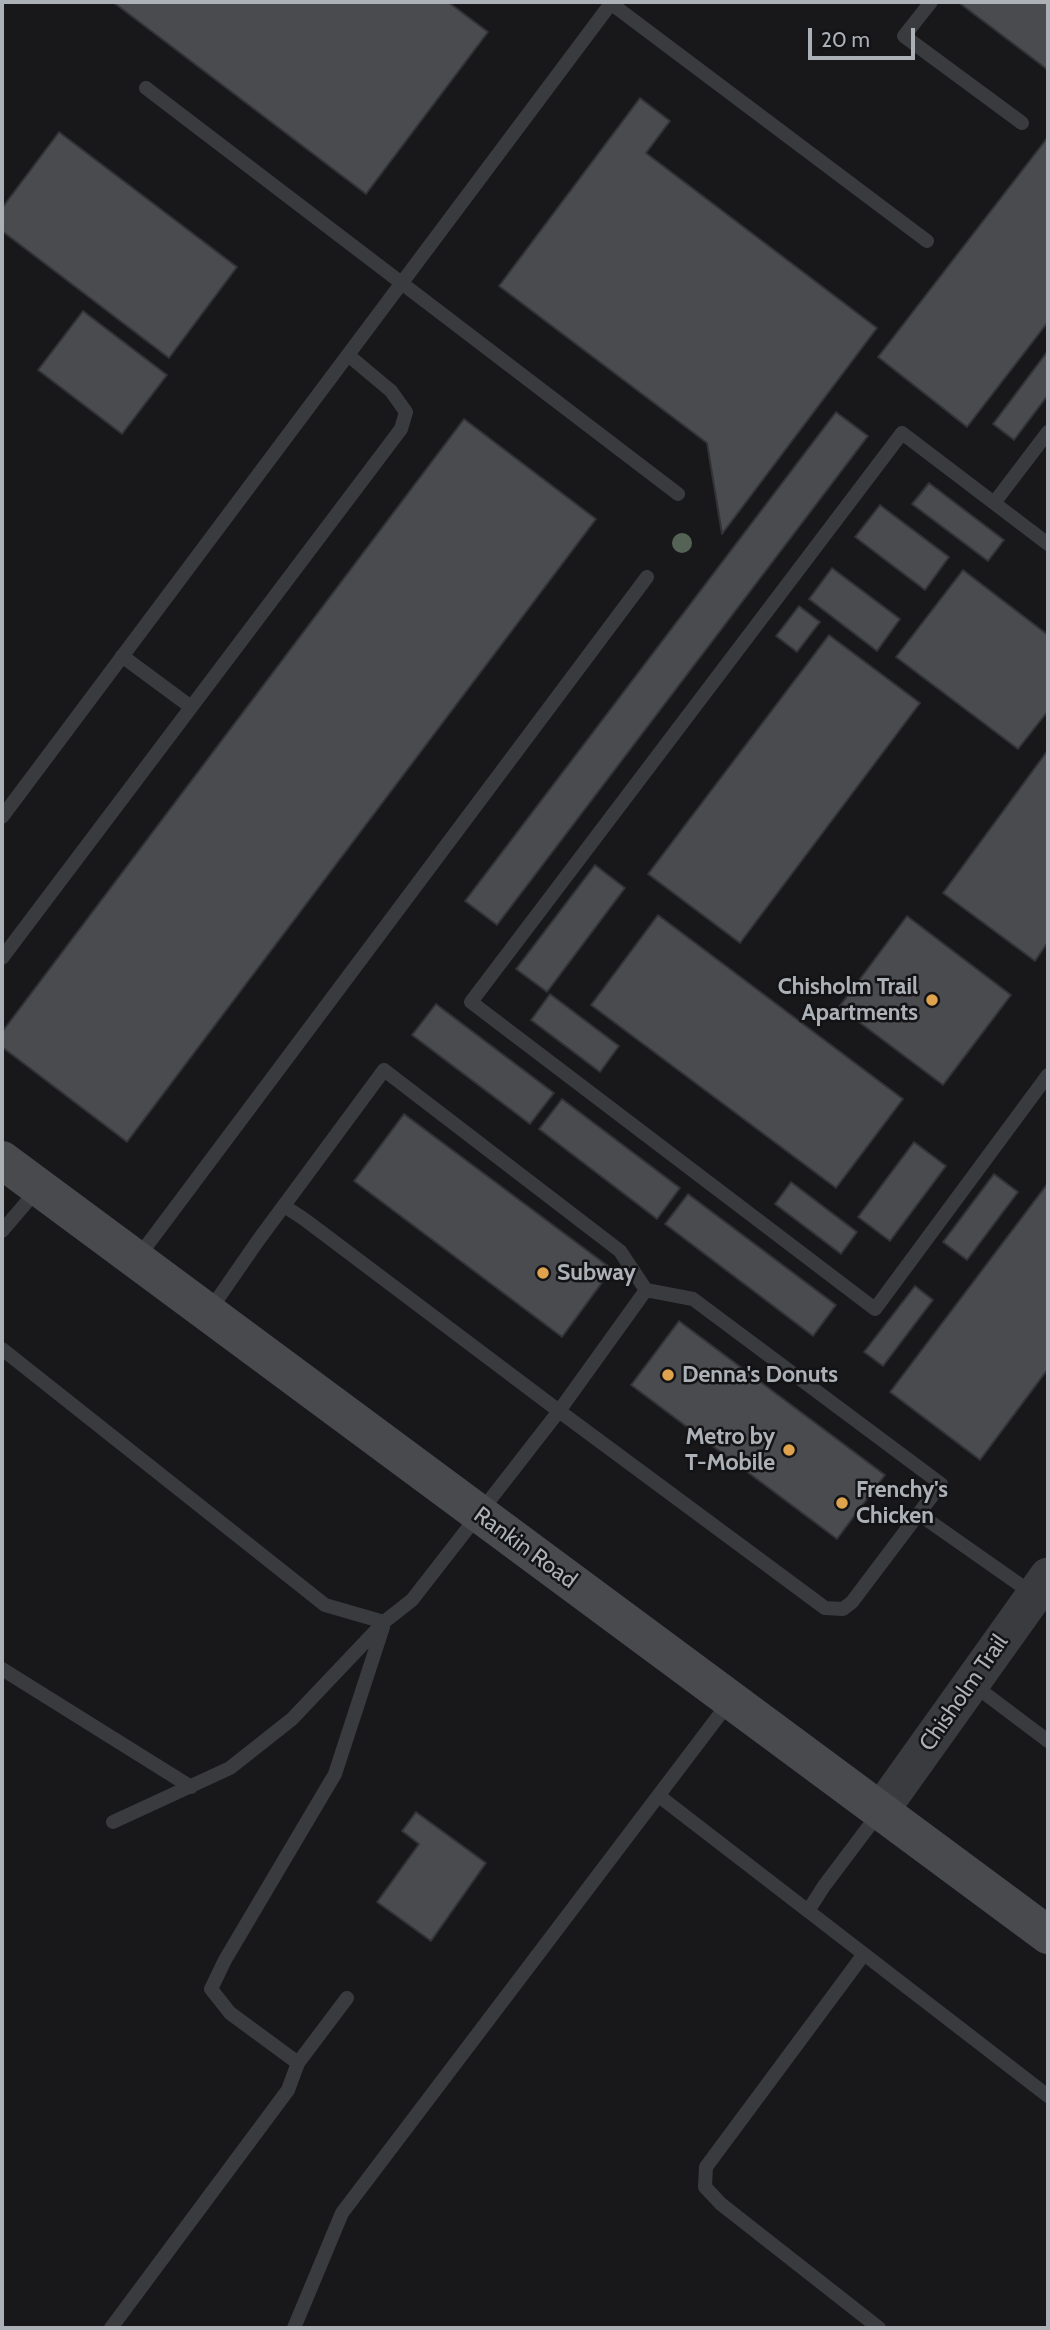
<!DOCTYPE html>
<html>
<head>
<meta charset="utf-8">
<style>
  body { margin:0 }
  #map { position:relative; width:1050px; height:2330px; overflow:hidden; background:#18181a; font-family:Cabin,sans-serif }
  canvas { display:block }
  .frame { position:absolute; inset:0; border:4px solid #acb1b8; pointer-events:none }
  .scale { position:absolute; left:808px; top:28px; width:107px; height:32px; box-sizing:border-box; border:4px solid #acb1b8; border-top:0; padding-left:9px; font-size:21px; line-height:24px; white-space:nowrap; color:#acb1b8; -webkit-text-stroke:5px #131315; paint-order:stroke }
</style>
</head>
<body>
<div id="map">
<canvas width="1050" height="2330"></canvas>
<div class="frame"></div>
<div class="scale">20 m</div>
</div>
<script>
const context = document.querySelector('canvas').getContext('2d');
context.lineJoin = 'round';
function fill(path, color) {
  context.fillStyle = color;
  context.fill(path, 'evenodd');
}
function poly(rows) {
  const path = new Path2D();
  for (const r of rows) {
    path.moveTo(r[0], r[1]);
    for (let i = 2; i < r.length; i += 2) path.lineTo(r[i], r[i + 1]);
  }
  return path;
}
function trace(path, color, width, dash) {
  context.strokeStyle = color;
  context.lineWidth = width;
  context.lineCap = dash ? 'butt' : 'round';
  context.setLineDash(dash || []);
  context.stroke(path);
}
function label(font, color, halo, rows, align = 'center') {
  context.font = font + ' Cabin,sans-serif';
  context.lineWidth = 5;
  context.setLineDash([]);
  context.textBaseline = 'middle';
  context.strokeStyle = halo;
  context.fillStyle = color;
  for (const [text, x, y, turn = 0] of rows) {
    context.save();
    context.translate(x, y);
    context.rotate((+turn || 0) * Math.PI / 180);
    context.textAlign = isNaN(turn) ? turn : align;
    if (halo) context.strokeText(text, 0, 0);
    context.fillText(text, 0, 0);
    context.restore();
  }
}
const building = poly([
  [113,2,448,2,488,32,366,194,113,2],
  [958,2,1048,2,1048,70,958,2],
  [640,98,670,121,646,153,877,328,722,534,707,443,499,286,640,98],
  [59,132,237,267,169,358,2,231,2,208,59,132],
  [1048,137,1048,322,967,427,878,357,1048,137],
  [83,311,167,375,122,434,38,370,83,311],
  [1047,352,1048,395,1014,440,993,424,1047,352],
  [836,412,868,436,497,925,465,901,836,412],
  [464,419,596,519,127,1142,2,1047,2,1032,464,419],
  [929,483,1004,540,988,561,912,504,929,483],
  [880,505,949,557,925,590,855,537,880,505],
  [832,568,900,619,877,651,809,599,832,568],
  [963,570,1048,635,1048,711,1018,749,896,657,963,570],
  [799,606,820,622,797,652,776,636,799,606],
  [829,635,920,703,740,943,648,874,829,635],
  [1048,750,1048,942,1035,961,943,893,1048,750],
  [595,865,625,888,547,992,516,969,595,865],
  [658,915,903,1099,836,1188,591,1005,658,915],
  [907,916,1011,995,943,1085,839,1007,907,916],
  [550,994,619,1046,600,1072,531,1020,550,994],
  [436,1004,554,1093,530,1124,412,1035,436,1004],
  [562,1099,680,1188,657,1219,539,1129,562,1099],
  [404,1114,612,1269,562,1337,354,1181,404,1114],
  [914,1142,946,1166,890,1241,858,1217,914,1142],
  [994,1174,1018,1192,967,1260,943,1242,994,1174],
  [791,1182,857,1232,841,1254,775,1204,791,1182],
  [1048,1183,1048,1369,980,1460,890,1392,1048,1183],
  [688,1194,836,1305,813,1336,665,1224,688,1194],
  [915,1286,933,1300,883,1366,864,1352,915,1286],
  [679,1321,885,1475,837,1539,631,1385,679,1321],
  [416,1812,486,1863,431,1941,377,1902,419,1844,402,1831,416,1812]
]);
fill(building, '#4a4b4f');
trace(building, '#323336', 2);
trace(poly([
  [609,2,927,241],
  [931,2,904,36,1022,123],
  [146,88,678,494],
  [994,503,1048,432],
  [1048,544,902,433,471,1002,875,1309,1048,1075],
  [122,656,191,707],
  [2,817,612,2],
  [2,958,401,429,406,412,391,391,348,355],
  [2,1231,38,1189],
  [136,1260,647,577],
  [208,1313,257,1242,384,1070,620,1251,646,1290],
  [2,1349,325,1605,384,1622],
  [919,1514,1033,1594],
  [2,1669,191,1787],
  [971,1683,1048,1741],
  [659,1796,1048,2096],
  [113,1822,230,1768,292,1719,384,1622,412,1600,559,1411,646,1290,693,1299,941,1484,852,1602,843,1609,825,1608,559,1411,304,1219,284,1206],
  [808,1911,824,1886,879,1813],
  [864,1954,706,2167,705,2187,721,2204,879,2328],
  [298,2063,230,2013,211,1989,225,1960,335,1774,383,1627],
  [111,2328,288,2090,298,2063,347,1998],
  [294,2328,342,2213,730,1701]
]), '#3a3b3e', 14);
trace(poly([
  [881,1810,1048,1576]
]), '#3a3b3e', 37);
trace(poly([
  [2,1160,1048,1935]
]), '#484a4e', 38);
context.fillStyle = '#546355';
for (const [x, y] of [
  [682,543]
]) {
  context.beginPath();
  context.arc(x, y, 10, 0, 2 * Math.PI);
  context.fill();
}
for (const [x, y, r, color] of [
  [932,1000,7,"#dea34c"],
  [543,1273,7,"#dea34c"],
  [668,1375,7,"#dea34c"],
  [789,1450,7,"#dea34c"],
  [842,1503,7,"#dea34c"]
]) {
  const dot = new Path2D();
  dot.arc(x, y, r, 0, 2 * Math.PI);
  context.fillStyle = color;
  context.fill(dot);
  trace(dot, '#131315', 2.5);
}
label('bold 23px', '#acb1b8', '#131315', [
  ["Chisholm Trail",918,987,"right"],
  ["Apartments",918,1013,"right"],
  ["Subway",557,1273],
  ["Denna's Donuts",682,1375],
  ["Metro by",775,1437,"right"],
  ["T-Mobile",775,1463,"right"],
  ["Frenchy's",856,1490],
  ["Chicken",856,1516]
], 'left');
label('23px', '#acb1b8', '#131315', [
  ["Rankin Road",525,1548,36],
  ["Chisholm Trail",964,1693,-55]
]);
</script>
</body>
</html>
